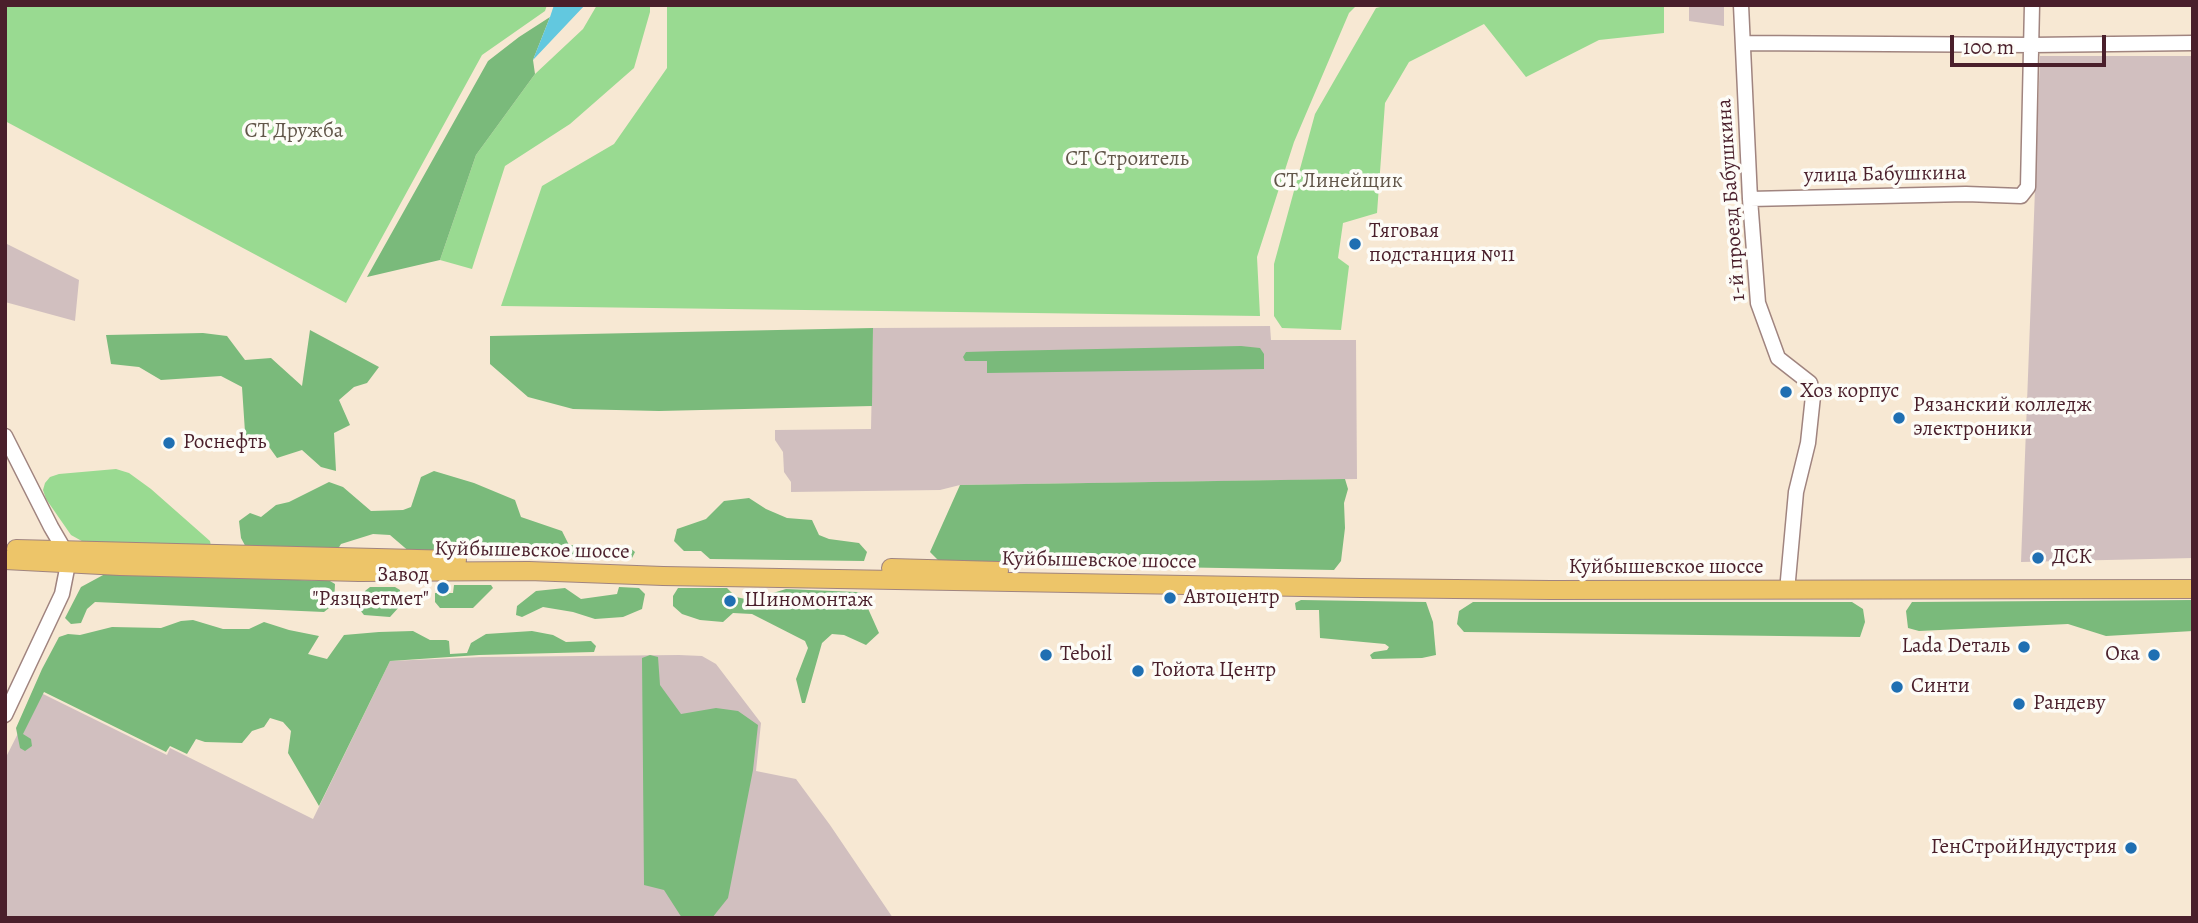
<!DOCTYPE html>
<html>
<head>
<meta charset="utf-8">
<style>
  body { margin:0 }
  #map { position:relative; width:2198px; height:923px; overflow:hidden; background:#f7e8d3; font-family:Alegreya,serif }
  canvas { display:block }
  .frame { position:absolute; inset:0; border:7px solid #4a1f2b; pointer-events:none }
  .scale { position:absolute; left:1950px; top:35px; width:156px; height:32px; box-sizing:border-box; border:4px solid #4a1f2b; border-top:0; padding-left:9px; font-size:21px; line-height:24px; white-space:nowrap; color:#4a1f2b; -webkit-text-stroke:5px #fdfcf7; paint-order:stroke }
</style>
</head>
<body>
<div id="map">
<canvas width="2198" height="923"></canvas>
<div class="frame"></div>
<div class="scale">100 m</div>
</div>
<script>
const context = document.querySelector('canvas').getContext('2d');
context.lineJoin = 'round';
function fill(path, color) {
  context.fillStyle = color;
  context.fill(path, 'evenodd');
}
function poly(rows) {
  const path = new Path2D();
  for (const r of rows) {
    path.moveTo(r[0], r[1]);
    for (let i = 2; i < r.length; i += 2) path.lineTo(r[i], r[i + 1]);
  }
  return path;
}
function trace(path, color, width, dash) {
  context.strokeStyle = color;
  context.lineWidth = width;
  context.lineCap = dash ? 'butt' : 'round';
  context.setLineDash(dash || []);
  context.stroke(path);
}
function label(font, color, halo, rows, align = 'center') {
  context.font = font + ' Alegreya,serif';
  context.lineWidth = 7;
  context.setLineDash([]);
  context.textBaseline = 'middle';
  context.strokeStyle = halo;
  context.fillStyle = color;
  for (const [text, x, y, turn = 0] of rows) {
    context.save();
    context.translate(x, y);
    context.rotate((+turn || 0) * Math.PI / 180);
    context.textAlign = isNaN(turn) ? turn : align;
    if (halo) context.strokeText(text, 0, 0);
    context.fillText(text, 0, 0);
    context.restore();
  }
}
fill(poly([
  [1689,5,1724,5,1724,26,1689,21],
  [2040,56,2193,56,2193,558,2021,562],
  [5,243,79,280,75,321,5,302],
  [1270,326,1271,340,1356,340,1357,479,960,485,940,490,791,492,791,482,784,472,783,452,775,440,775,430,871,429,873,328],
  [679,655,702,656,716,664,761,723,756,771,796,779,830,825,893,918,5,918,5,759,39,692,167,755,170,748,313,819,390,661,482,657]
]), '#d1bfbf');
fill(poly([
  [5,5,547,5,545,11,482,55,346,303,5,121],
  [597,5,650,5,650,12,634,68,570,124,505,166,472,269,440,260,476,155,535,74,583,29],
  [667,5,1357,5,1349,13,1294,142,1257,257,1260,316,501,306,542,186,614,144,667,68],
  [1389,5,1664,5,1664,33,1599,40,1526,77,1484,24,1409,62,1385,103,1377,213,1343,223,1338,258,1349,266,1341,330,1282,328,1274,316,1274,264,1315,114,1376,8],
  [116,469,129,473,151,489,210,541,211,546,89,545,71,535,46,499,43,490,45,483,50,477,59,474]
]), '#99da91');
fill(poly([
  [550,17,533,60,535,74,476,155,440,260,367,277,488,61,519,37],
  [873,328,872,406,659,411,573,409,528,397,490,364,490,336],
  [310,330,379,367,367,383,354,387,339,400,350,425,334,433,336,471,321,467,302,450,277,458,267,444,246,447,242,387,221,376,161,380,139,367,111,364,106,335,203,333,227,336,245,360,271,358,302,386],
  [1241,346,1260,348,1264,354,1264,369,987,373,987,361,965,361,963,357,966,352,1001,351],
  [434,471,474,483,515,500,521,517,562,531,569,545,629,547,635,552,632,558,411,553,390,535,373,534,341,544,336,552,248,551,241,538,239,521,250,513,261,517,276,505,289,502,329,482,343,487,371,511,403,510,411,507,421,477],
  [1345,479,1348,489,1344,503,1345,528,1341,561,1334,570,941,563,930,552,960,485],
  [749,498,766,509,787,518,812,520,819,535,829,539,859,543,867,552,864,561,710,559,701,551,684,551,674,541,677,529,706,519,724,501],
  [105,574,330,581,335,584,334,604,324,612,95,602,87,609,81,623,71,624,65,618,81,587],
  [454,585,491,585,493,588,473,608,440,608,435,602,435,593,453,593],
  [370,587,395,587,400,590,400,606,390,617,364,615,360,610,365,591],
  [619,587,639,588,645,594,642,609,623,617,595,619,573,612,543,607,522,617,516,615,517,606,536,591,565,588,581,599,617,594],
  [678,588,727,588,736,597,750,600,786,589,856,592,861,593,879,633,866,645,844,635,832,634,822,643,805,703,802,703,796,679,808,648,805,641,752,614,733,613,723,622,700,620,682,614,673,606,673,596],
  [1301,600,1426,602,1433,622,1436,655,1422,658,1372,659,1370,655,1374,652,1387,650,1389,647,1385,644,1320,638,1319,610,1296,610,1295,603],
  [2193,600,2193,631,2106,636,2068,624,1919,631,1908,628,1906,611,1912,602],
  [1473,602,1852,602,1863,609,1865,622,1860,637,1464,632,1457,624,1459,611],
  [193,620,223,629,249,629,264,622,289,630,319,636,308,654,327,659,344,635,379,632,413,631,430,640,446,640,449,641,450,654,467,653,471,643,486,634,532,631,553,635,566,642,591,641,596,646,594,652,479,655,390,661,319,806,288,753,291,731,283,722,270,718,264,727,252,731,242,743,205,742,196,739,187,754,170,746,166,752,44,692,23,734,31,739,32,746,25,751,20,748,16,728,42,669,59,637,68,634,80,635,112,627,161,628,181,621],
  [650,655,658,657,660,685,681,714,716,708,738,711,758,725,753,770,728,898,712,918,682,918,664,890,644,885,642,658]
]), '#7aba7b');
fill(poly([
  [554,5,585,5,533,60,550,17]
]), '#62c8df');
const minor = poly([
  [1741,5,1750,199,1758,303,1778,358,1810,383,1813,396,1808,443,1796,492,1788,580],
  [1743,43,2032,45,2193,43],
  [1750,199,1966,194,2021,196,2028,187,2032,5],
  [5,436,51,527,65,551],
  [5,715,62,594,68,564]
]);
const major = poly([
  [16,549,457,560],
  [5,560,120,566,359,572,529,571,663,576,1361,588,1550,590,2193,589],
  [891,568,999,571]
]);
trace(minor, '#a0847f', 17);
trace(major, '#a0847f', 20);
trace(minor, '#fff', 14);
trace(major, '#edc569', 18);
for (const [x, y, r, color] of [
  [1355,244,7,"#1f6fb2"],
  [1786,392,7,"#1f6fb2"],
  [1899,418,7,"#1f6fb2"],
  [169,443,7,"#1f6fb2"],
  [2038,558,7,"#1f6fb2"],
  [443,588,7,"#1f6fb2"],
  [1170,598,7,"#1f6fb2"],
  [730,601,7,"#1f6fb2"],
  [2024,647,7,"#1f6fb2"],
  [1046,655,7,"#1f6fb2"],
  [2154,655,7,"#1f6fb2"],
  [1138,671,7,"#1f6fb2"],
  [1897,687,7,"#1f6fb2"],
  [2019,704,7,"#1f6fb2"],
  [2131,848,7,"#1f6fb2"]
]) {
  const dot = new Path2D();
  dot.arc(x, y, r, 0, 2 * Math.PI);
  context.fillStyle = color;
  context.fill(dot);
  trace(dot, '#fdfcf7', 2.5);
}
label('21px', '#62574a', '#fdfcf7', [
  ["СТ Дружба",294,132],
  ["СТ Строитель",1127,160],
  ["СТ Линейщик",1338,182]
]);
label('21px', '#4a1f2b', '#fdfcf7', [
  ["улица Бабушкина",1885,175,-1],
  ["1-й проезд Бабушкина",1732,200,-94],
  ["Куйбышевское шоссе",532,551,1],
  ["Куйбышевское шоссе",1099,561,1],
  ["Куйбышевское шоссе",1666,568]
]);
label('21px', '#4a1f2b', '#fdfcf7', [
  ["Тяговая",1369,232],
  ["подстанция №11",1369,256],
  ["Хоз корпус",1800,392],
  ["Рязанский колледж",1913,406],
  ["электроники",1913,430],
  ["Роснефть",183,443],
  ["ДСК",2052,558],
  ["Завод",429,576,"right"],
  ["\"Рязцветмет\"",429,600,"right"],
  ["Автоцентр",1184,598],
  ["Шиномонтаж",744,601],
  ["Lada Dеталь",2010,647,"right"],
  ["Teboil",1060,655],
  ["Ока",2140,655,"right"],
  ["Тойота Центр",1152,671],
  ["Синти",1911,687],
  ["Рандеву",2033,704],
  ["ГенСтройИндустрия",2117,848,"right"]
], 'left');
</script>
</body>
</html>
